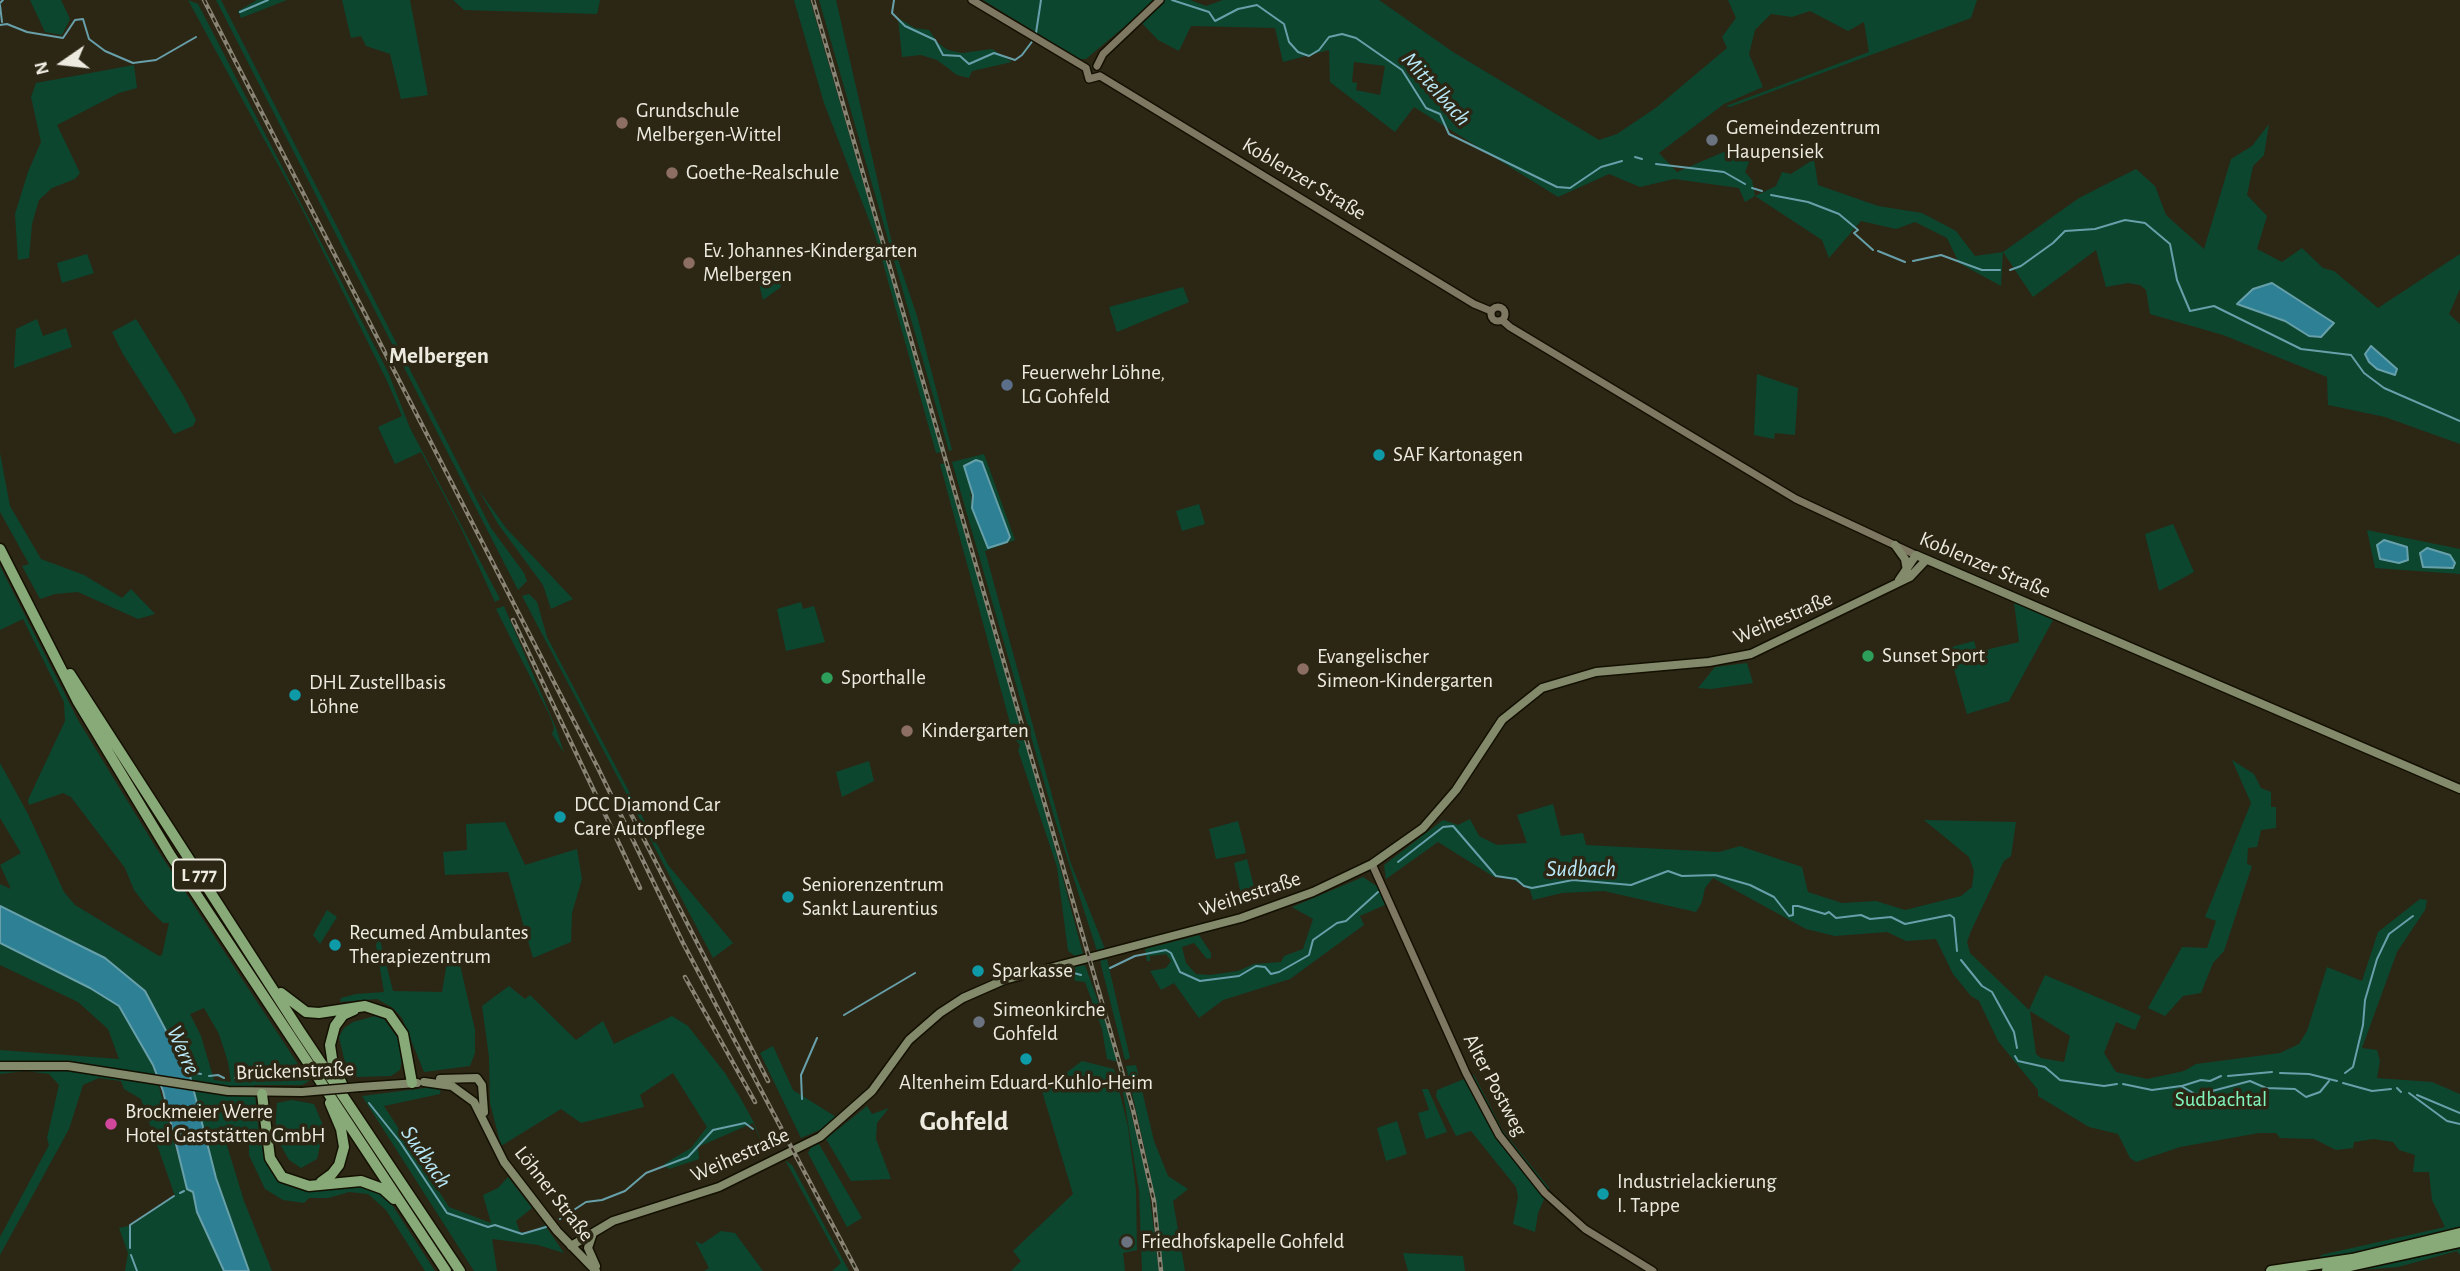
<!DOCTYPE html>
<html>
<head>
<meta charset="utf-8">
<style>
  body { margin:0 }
  #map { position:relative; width:2460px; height:1271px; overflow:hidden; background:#2c2715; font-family:"Alegreya Sans",sans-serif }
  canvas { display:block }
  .north { position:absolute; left:28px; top:28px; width:70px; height:70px; -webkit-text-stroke:5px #2c2715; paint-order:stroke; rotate:256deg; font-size:19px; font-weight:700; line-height:28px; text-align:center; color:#edeadf }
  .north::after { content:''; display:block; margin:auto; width:24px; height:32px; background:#edeadf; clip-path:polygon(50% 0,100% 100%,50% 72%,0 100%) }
</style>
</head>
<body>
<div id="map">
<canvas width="2460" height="1271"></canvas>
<div class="north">N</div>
</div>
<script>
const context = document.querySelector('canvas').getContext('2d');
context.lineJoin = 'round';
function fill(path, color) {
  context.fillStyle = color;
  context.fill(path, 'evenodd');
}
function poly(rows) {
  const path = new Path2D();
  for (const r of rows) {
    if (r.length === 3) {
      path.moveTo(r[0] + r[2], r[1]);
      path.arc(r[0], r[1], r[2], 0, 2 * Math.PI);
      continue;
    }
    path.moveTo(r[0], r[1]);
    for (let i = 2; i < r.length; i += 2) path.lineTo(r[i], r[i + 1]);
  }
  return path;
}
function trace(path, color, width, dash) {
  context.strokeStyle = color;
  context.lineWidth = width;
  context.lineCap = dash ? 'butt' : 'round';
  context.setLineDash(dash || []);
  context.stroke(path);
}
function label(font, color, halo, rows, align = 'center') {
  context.font = font + ' "Alegreya Sans",sans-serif';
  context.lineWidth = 7;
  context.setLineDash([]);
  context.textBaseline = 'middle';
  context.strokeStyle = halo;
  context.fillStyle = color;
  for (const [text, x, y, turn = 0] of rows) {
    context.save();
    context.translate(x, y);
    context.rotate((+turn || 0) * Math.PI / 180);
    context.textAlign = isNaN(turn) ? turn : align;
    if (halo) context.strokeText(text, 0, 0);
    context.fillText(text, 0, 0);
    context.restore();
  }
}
fill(poly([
  [30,0,61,0,70,19,62,35,45,32],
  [188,0,198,4,388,372,410,428,500,599,495,602,461,528,421,452,395,464,378,427,402,416,388,383,300,205],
  [216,0,221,0,491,528,524,573,527,581,518,590],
  [257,0,287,0,241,18,238,11],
  [342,0,410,0,428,95,401,99,390,54,366,46,361,36,351,38],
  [453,0,600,0,597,14,464,10],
  [794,0,810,0,942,452,936,453,876,238,824,103],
  [819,0,836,0,891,239,917,316,952,450,949,451],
  [983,0,1190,0,1206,6,1223,0,1379,0,1453,52,1599,140,1617,134,1657,107,1727,48,1722,37,1736,18,1728,0,1977,0,1971,18,1730,107,1726,106,1869,52,1864,22,1848,31,1810,11,1792,17,1771,14,1755,30,1749,54,1763,87,1724,104,1659,153,1677,172,1733,148,1751,157,1745,172,1752,180,1755,196,1776,186,1782,172,1791,174,1814,159,1818,185,1878,206,1922,213,1956,231,1975,256,2003,252,2001,286,1959,263,1947,238,1915,222,1896,229,1861,221,1829,258,1822,240,1755,196,1745,202,1739,188,1674,179,1640,187,1609,174,1558,197,1414,107,1395,132,1330,82,1329,50,1283,62,1275,28,1191,26,1179,51,1158,40,1136,17,1086,59,1079,59],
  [1354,62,1385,66,1380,95,1356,90,1357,83,1352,82],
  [898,18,915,28,929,30,938,43,948,50,962,53,992,49,1012,62,972,71,969,78,957,75,937,60,921,55,902,57],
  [134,65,137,88,119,93,57,125,80,173,75,179,52,188,39,200,32,224,29,258,18,260,15,214,28,172,41,142,31,97,36,83],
  [2269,124,2264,155,2253,166,2247,195,2267,216,2257,249,2282,262,2302,248,2323,268,2334,271,2378,308,2460,254,2460,289,2449,314,2460,324,2460,444,2385,417,2328,405,2327,377,2223,335,2150,314,2146,290,2140,285,2128,283,2106,287,2096,250,2033,297,2003,252,2079,198,2136,169,2155,186,2166,215,2204,249,2231,159,2252,146],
  [2272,283,2334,323,2309,336,2285,321,2238,304],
  [87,254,94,273,62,283,57,263],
  [776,267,781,287,763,300,758,279],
  [1183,287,1189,302,1117,332,1109,307],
  [37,319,43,336,66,328,72,347,14,368,16,329],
  [136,319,183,395,196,420,193,426,174,434,123,354,112,332],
  [1757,374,1798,388,1795,435,1775,433,1774,439,1754,435],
  [0,453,10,506,41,559,84,575,122,598,131,589,155,614,138,619,78,592,55,594,40,599,22,566,29,564,0,512],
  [984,454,1015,540,985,551,1070,861,1105,949,1097,951,1055,820,952,462],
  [980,460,1010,537,1007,542,972,509,970,485],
  [946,463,1048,822,1083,954,1075,956,1068,951,1057,867,1018,750,1020,745,1014,738,940,464],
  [478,489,506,528,573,599,551,609,543,585,498,524],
  [1199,504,1205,524,1182,531,1176,511],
  [2173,524,2194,572,2159,591,2145,534],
  [2367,530,2460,549,2460,574,2375,568],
  [0,566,78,720,155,846,309,1081,302,1085,254,1085,259,1135,268,1166,286,1183,356,1182,378,1190,389,1200,435,1271,425,1271,386,1210,368,1194,349,1192,328,1198,309,1198,304,1203,283,1200,265,1189,249,1155,249,1137,221,1126,244,1201,272,1271,249,1271,216,1178,190,1076,145,991,105,958,0,906,0,884,11,889,0,865,21,853,0,818,0,763,28,814,64,892,75,905,159,956,162,955,169,923,163,923,148,908,134,890,125,868,71,797,63,793,29,805,28,800,65,721,64,702,23,619,0,630],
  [204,1008,219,1034,228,1062,231,1082,214,1080,201,1036,190,1014],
  [529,594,537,602,547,637,668,865,733,943,713,958,522,596],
  [801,602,803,609,814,606,825,642,786,651,777,609],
  [2014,602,2053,620,2009,701,1967,714,1948,648,1974,641,1977,652,2019,642],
  [504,606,556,728,564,753,552,734,554,728,550,716,496,609],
  [1747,663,1753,683,1711,689,1698,688,1715,667],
  [2232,760,2254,774,2261,788,2271,792,2271,807,2276,807,2276,828,2261,830,2257,847,2248,848,2247,864,2252,866,2224,951,2213,963,2201,993,2183,996,2165,1016,2148,1008,2182,947,2207,948,2216,921,2205,917,2251,803],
  [869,761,874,781,842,797,836,772],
  [1553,804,1561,836,1583,833,1586,845,1719,852,1740,846,1802,867,1808,892,1842,903,1876,901,1905,910,1961,896,1972,887,1974,871,1969,857,1924,820,2016,822,2011,856,2004,861,1971,931,1967,942,1970,953,2029,1010,2045,975,2141,1016,2135,1030,2116,1022,2104,1053,2116,1072,2147,1079,2184,1071,2196,1064,2280,1053,2299,1044,2307,1031,2327,967,2362,981,2378,932,2420,899,2427,900,2425,910,2397,952,2362,1048,2377,1050,2380,1061,2377,1078,2432,1082,2460,1094,2460,1228,2397,1244,2320,1259,2321,1255,2445,1227,2432,1200,2429,1172,2413,1172,2415,1155,2399,1150,2393,1142,2374,1139,2354,1142,2353,1148,2336,1150,2314,1139,2280,1138,2276,1133,2259,1133,2180,1147,2136,1162,2130,1158,2118,1134,2089,1127,2038,1096,2038,1090,1998,1041,1979,1001,1971,996,1953,974,1936,939,1906,941,1887,932,1835,936,1806,929,1713,878,1705,888,1702,902,1696,912,1604,891,1562,893,1533,900,1530,890,1514,880,1494,877,1438,842,1386,879,1384,865,1443,820,1458,825,1470,819,1479,836,1497,845,1527,843,1517,815],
  [2030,1011,2070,1036,2064,1062,2041,1058,2036,1054],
  [1238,821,1246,853,1216,859,1209,829],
  [505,822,525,865,577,849,582,879,572,913,571,942,533,958,508,872,445,875,443,852,467,850,466,824],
  [1247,859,1257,899,1243,903,1234,863],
  [1363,877,1378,887,1387,904,1360,916,1364,925,1290,979,1223,1000,1199,1018,1174,983,1161,990,1150,971,1166,968,1171,961,1166,954,1150,956,1150,961,1147,961,1145,949,1199,935,1211,953,1211,958,1207,959,1194,943,1182,947,1186,963,1196,974,1210,975,1238,971,1254,964,1281,962,1284,956,1303,949,1313,919,1292,907],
  [327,910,337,917,320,944,313,935],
  [379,936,393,991,442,992,448,957,458,956,475,1030,475,1053,470,1066,424,1072,402,1018,393,1008,377,999,340,1002,341,998,356,994,384,992,376,945],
  [0,943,90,988,119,1006,153,1065,187,1189,193,1192,197,1212,224,1271,125,1271,128,1253,119,1228,132,1225,175,1196,141,1099,124,1089,121,1081,99,1078,83,1085,69,1129,0,1255,0,1237,49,1145,47,1138,59,1085,49,1074,26,1071,0,1074,0,1050,119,1059,108,1029,78,1002,0,965],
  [1107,959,1130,1058,1125,1060,1100,961],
  [1085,965,1106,1023,1118,1062,1107,1059,1102,1029,1085,982,1076,981,1070,975,1068,968],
  [509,986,525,999,530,995,576,1040,603,1021,614,1044,672,1016,688,1026,725,1073,741,1099,753,1121,769,1159,753,1123,698,1147,699,1159,669,1169,664,1164,691,1148,707,1127,673,1073,640,1095,644,1107,581,1123,561,1109,501,1146,490,1103,489,1057,482,1006],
  [375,1016,384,1019,399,1040,402,1059,400,1070,391,1076,357,1077,345,1063,339,1037,344,1028,353,1022],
  [773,1046,793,1090,836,1117,822,1129,801,1138,760,1053],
  [1082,1061,1114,1069,1128,1127,1136,1190,1137,1250,1123,1253,1125,1271,1011,1271,1021,1261,1013,1251,1073,1194,1042,1091],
  [1136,1065,1154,1141,1168,1176,1188,1189,1173,1201,1185,1271,1163,1271,1151,1177,1126,1066],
  [1119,1068,1147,1175,1159,1271,1142,1271,1139,1190],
  [1474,1075,1503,1131,1549,1188,1538,1213,1535,1232,1513,1224,1518,1197,1516,1187,1471,1131,1456,1136,1436,1096,1437,1090],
  [441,1086,440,1094,384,1106,449,1207,491,1223,483,1195,498,1188,508,1177,532,1208,516,1221,520,1232,529,1233,545,1225,564,1253,538,1245,492,1239,497,1271,474,1271,362,1096],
  [1422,1089,1428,1089,1447,1132,1426,1139,1418,1113,1429,1110],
  [292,1100,314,1104,324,1128,317,1159,301,1168,289,1160,275,1135,277,1103],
  [867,1106,872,1114,889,1108,877,1123,876,1139,891,1179,851,1181,826,1139],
  [1397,1121,1407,1154,1386,1161,1377,1128],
  [819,1144,862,1218,847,1227,870,1271,808,1153,811,1147],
  [785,1160,792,1165,849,1271,832,1271,841,1263],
  [721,1231,735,1233,763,1271,704,1271,709,1268,695,1241,702,1244],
  [2460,1247,2460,1255,2457,1251,2398,1267,2347,1271],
  [1403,1253,1463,1256,1465,1271,1408,1271]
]), '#0c462f');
const water = poly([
  [2272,283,2334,323,2321,337,2309,336,2285,321,2237,304,2253,289,2272,283],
  [2371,346,2397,369,2395,375,2377,369,2369,362,2365,354,2371,346],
  [976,460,982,462,1010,537,1007,542,988,548,972,508,973,495,964,466,976,460],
  [2384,540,2407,547,2408,560,2399,563,2380,559,2377,545,2384,540],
  [2427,548,2450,555,2455,563,2453,568,2423,567,2420,553,2427,548],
  [0,906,105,958,145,991,190,1076,216,1178,249,1271,224,1271,197,1212,193,1192,187,1189,163,1091,153,1065,119,1006,90,988,0,943,0,906]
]);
fill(water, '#2e8094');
trace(water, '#67a0aa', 2);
trace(poly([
  [894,0,892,13,905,26,935,40,943,55,960,56,969,64,994,53,1015,60,1022,55,1034,39],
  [1172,0,1209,12,1215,21,1238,9,1257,5,1284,24,1289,42,1298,52,1309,56,1319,50,1329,37,1342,34,1356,38,1402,70,1426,108,1440,114,1449,134,1557,187,1570,188,1601,167,1622,161],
  [0,3,3,0],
  [0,5,2,22],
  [240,12,268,0],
  [0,25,7,24,27,32,63,38,75,20,83,19,89,39,105,51,133,63,156,60,196,37],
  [1036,33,1041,0],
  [1635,157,1642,159],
  [1656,164,1724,172,1745,184],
  [1752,188,1762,191],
  [1771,195,1808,202,1839,214,1858,230,1854,233,1873,250],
  [1878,251,1905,262],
  [1913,261,1941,255,1982,270,2000,270],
  [2010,270,2021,266,2053,243,2065,231,2095,229,2125,220,2145,223,2170,244,2177,280,2190,311,2214,306,2301,349,2351,355,2364,373,2384,388,2460,421],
  [1398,862,1443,827,1453,826,1496,876,1516,879,1524,886,1532,888,1573,880,1631,885,1668,871,1682,876,1715,875,1750,885,1774,897,1789,916,1793,915,1793,906,1798,906,1825,914,1829,912,1836,918,1861,915,1870,919,1891,917,1905,924,1950,915,1954,918,1957,951],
  [1961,960,1982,986,1992,992,2014,1032,2017,1048],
  [1110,968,1135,956,1166,950,1171,953,1180,972,1200,981,1239,976,1256,966,1265,967,1271,974,1279,972,1309,955,1313,940,1337,923,1346,921,1378,892],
  [1067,971,1081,975],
  [844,1015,915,973],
  [2015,1056,2018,1061,2045,1067,2060,1080,2104,1086,2117,1084],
  [185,1071,201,1074],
  [2280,1073,2309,1074,2337,1081],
  [2345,1073,2353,1067,2363,1025,2365,1000,2377,959,2389,934,2413,916],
  [209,1076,218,1075,224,1078],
  [2228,1076,2272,1072],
  [235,1078,300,1075],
  [2343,1083,2372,1091,2391,1089],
  [2123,1084,2152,1090,2181,1086,2197,1095,2250,1081,2266,1088,2295,1089,2306,1097,2320,1092,2329,1081],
  [2182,1086,2201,1080,2210,1081,2221,1076],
  [2397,1088,2401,1092],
  [2409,1093,2447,1121,2460,1124],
  [2417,1095,2460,1113],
  [802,1099,801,1075,817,1038],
  [369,1103,400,1142,447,1213,488,1227,495,1225,522,1234,546,1227],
  [180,1193,184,1191],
  [560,1219,586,1202,602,1200,625,1191,646,1173,688,1157,713,1130,745,1123,753,1129],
  [130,1248,130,1225,174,1196],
  [131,1255,137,1271]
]), '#67a0aa', 2);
const tertiary = poly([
  [972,0,1086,68],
  [1097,66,1103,54,1160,0],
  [1086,68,1089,79,1100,76],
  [1100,76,1474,304,1491,311],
  [1498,314,7],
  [1502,320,1510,327,1796,499,1916,555],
  [1372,864,1466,1073,1499,1135,1545,1193,1585,1229,1653,1271]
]);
const secondary = poly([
  [1895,545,1905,559,1907,571],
  [1899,580,1916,555,2460,789],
  [0,1066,68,1066,228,1091,302,1092],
  [440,1079,477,1078,482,1085,484,1112],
  [424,1082,452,1086,474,1102,504,1162,557,1231,596,1271],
  [360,1087,417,1083],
  [593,1233,588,1248,596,1266],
  [571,1246,613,1221,719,1187,820,1137,872,1091,909,1040,940,1013,963,998,1004,980,1241,918,1313,892,1372,864,1423,828,1456,790,1502,720,1542,688,1596,672,1709,662,1751,654,1910,577,1926,560]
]);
const trunk = poly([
  [0,549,78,702,171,856,446,1271],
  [70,674,299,1030,460,1271],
  [281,993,306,1012,319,1013,365,1006,389,1014,403,1034,412,1083],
  [342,1084,333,1065,330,1045,335,1026,343,1015,354,1010],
  [262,1094,270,1158,282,1177,309,1186,361,1181,383,1189,394,1199],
  [321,1182,332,1174,339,1165,344,1147,341,1129,330,1103],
  [2271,1271,2352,1259,2460,1233],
  [2327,1271,2460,1242]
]);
trace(tertiary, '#141001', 10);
trace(secondary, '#141001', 11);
trace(trunk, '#141001', 13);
trace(tertiary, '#7e7863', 7);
trace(secondary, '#828a6b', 8);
trace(trunk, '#88a978', 10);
const rail = poly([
  [204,0,598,768,683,943,857,1271],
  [813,0,1133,1110,1154,1201,1161,1271],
  [513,620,640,888],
  [629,810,768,1081],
  [685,977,755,1102]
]);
trace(rail, '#898576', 4.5);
trace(rail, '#2c2715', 2, [5]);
const secondaryBridge = poly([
  [302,1092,360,1087]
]);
trace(secondaryBridge, '#141001', 11, []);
trace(secondaryBridge, '#828a6b', 8);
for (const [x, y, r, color] of [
  [622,123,7,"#8d6e63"],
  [1712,140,7,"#6b7280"],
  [672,173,7,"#8d6e63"],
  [689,263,7,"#8d6e63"],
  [1007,385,7,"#5c6f8a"],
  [1379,455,7,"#0f9aa8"],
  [1868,656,7,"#2e9e5b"],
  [1303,669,7,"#8d6e63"],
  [827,678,7,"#2e9e5b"],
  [295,695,7,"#0f9aa8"],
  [907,731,7,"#8d6e63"],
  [560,817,7,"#0f9aa8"],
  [788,897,7,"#0f9aa8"],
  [335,945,7,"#0f9aa8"],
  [978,971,7,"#0f9aa8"],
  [979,1022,7,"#6b7280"],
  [1026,1059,7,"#0f9aa8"],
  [111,1124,7,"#d1479c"],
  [1603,1194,7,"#0f9aa8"],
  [1127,1242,7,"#6b7280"]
]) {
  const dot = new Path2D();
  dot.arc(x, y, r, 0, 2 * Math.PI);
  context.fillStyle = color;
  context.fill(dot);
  trace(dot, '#2c2715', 2.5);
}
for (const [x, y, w] of [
  [199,875,52]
]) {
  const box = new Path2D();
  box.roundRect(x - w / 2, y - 15.5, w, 31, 5);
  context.fillStyle = '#2c2715';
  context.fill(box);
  trace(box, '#edeadf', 2);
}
label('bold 19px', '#edeadf', null, [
  ["L 777",199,875]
]);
label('21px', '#edeadf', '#2c2715', [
  ["Grundschule",636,111],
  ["Melbergen-Wittel",636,135],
  ["Gemeindezentrum",1726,128],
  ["Haupensiek",1726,152],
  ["Goethe-Realschule",686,173],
  ["Ev. Johannes-Kindergarten",703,251],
  ["Melbergen",703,275],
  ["Feuerwehr Löhne,",1021,373],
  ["LG Gohfeld",1021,397],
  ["SAF Kartonagen",1393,455],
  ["Sunset Sport",1882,656],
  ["Evangelischer",1317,657],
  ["Simeon-Kindergarten",1317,681],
  ["Sporthalle",841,678],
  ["DHL Zustellbasis",309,683],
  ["Löhne",309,707],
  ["Kindergarten",921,731],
  ["DCC Diamond Car",574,805],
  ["Care Autopflege",574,829],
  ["Seniorenzentrum",802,885],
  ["Sankt Laurentius",802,909],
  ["Recumed Ambulantes",349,933],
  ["Therapiezentrum",349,957],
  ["Sparkasse",992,971],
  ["Simeonkirche",993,1010],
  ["Gohfeld",993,1034],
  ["Altenheim Eduard-Kuhlo-Heim",1026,1083,"center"],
  ["Brockmeier Werre",125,1112],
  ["Hotel Gaststätten GmbH",125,1136],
  ["Industrielackierung",1617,1182],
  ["I. Tappe",1617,1206],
  ["Friedhofskapelle Gohfeld",1141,1242]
], 'left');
label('21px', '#edeadf', '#2c2715', [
  ["Koblenzer Straße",1304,179,31],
  ["Koblenzer Straße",1985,565,23],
  ["Weihestraße",1783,618,-23],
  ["Weihestraße",1250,894,-18],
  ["Brückenstraße",295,1071,-2],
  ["Alter Postweg",1495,1085,62],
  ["Weihestraße",740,1155,-24],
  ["Löhner Straße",554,1194,52]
]);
label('21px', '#80f6bd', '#2c2715', [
  ["Sudbachtal",2221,1100]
]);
label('italic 23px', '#b9e9f8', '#2c2715', [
  ["Mittelbach",1436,89,48],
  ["Sudbach",1581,869],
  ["Werre",183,1050,66],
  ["Sudbach",426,1157,55]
]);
label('bold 23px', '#edeadf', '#2c2715', [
  ["Melbergen",439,356]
]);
label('bold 28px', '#edeadf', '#2c2715', [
  ["Gohfeld",964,1122]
]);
</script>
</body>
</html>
